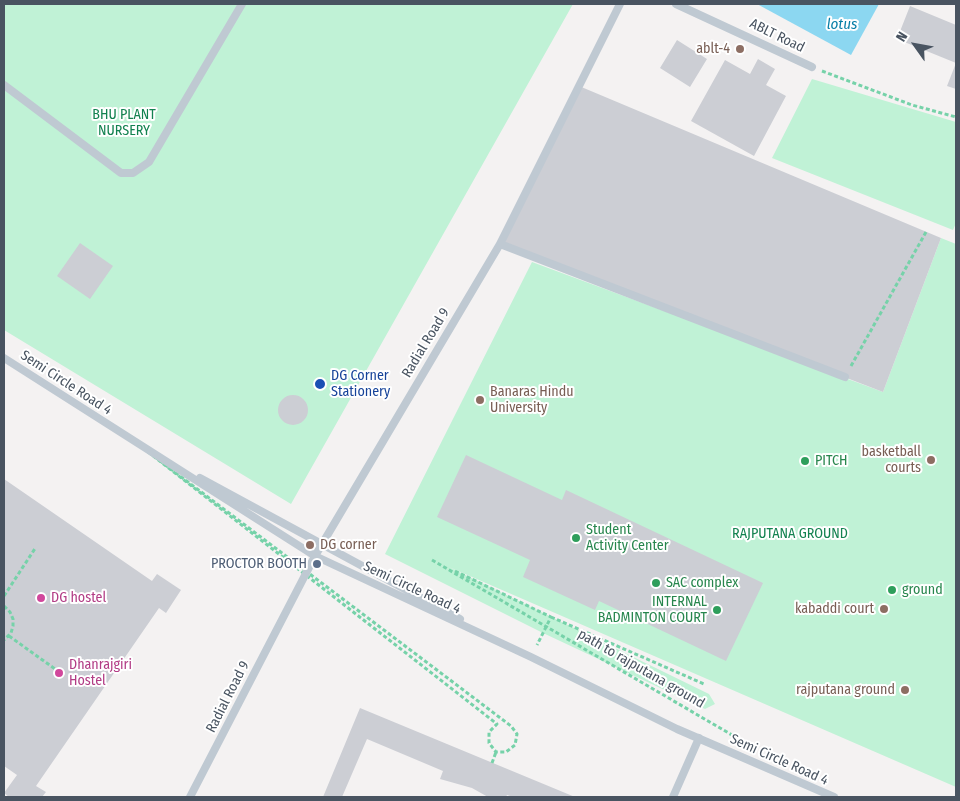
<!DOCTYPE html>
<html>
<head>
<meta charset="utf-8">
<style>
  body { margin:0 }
  #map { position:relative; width:960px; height:801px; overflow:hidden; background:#f4f2f2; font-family:"Fira Sans Condensed",sans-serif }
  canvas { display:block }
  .frame { position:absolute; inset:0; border:5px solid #495461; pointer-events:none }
  .north { position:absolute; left:890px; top:20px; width:50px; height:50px; -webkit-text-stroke:4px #fff; paint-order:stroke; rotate:302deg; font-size:14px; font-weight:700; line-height:20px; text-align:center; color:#495461 }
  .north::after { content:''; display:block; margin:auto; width:18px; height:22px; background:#495461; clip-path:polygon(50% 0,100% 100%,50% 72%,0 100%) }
</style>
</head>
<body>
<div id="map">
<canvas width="960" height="801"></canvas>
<div class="frame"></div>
<div class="north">N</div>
</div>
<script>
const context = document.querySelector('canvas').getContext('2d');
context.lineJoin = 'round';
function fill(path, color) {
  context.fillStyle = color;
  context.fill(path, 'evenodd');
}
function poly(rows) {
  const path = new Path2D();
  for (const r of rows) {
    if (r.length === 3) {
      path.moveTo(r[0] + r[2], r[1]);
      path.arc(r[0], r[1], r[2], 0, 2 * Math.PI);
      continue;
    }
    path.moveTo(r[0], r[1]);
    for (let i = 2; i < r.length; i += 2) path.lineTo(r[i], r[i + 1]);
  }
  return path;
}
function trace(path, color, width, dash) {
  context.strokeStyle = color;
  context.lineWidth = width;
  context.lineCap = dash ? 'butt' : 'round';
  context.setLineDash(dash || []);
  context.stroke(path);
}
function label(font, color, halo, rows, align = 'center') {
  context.font = font + ' "Fira Sans Condensed",sans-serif';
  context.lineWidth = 4;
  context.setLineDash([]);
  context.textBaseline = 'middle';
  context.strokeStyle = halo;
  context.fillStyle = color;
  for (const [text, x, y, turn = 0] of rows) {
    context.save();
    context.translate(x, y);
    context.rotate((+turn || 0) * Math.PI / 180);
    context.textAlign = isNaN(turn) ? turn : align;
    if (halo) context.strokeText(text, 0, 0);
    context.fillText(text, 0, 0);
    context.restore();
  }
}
fill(poly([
  [4,4,573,4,291,504,4,330],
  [812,79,956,122,956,223,953,230,772,158],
  [941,238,956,244,956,787,449,567,709,694,715,704,705,709,543,633,385,554,532,262,883,392]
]), '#c0f2d6');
fill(poly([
  [757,4,879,4,851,55]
]), '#8cd7f1');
fill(poly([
  [910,6,956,25,956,63,897,39],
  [677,40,707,59,690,87,660,68],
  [758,59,775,69,766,85,786,96,754,156,691,121,725,60,750,74],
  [956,63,956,89,947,86],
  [579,86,941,238,883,392,500,244],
  [80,243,113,266,90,299,57,276],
  [293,410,15],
  [466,455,562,500,566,490,763,583,726,661,599,601,595,610,523,577,530,560,437,517],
  [4,479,152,581,157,574,181,590,166,613,159,608,36,786,46,792,42,797,9,797,4,793,17,775,4,766],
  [360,708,575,797,513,797,507,795,506,797,488,797,472,788,440,779,443,771,367,739,342,797,323,797]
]), '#ccced4');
trace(poly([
  [822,71,912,105,956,117],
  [851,366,926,232],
  [139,445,511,726,517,734,515,745,506,752,496,752,489,743,489,732,497,724,139,445],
  [432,560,744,742],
  [455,571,551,617,537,645],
  [4,596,36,547],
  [4,606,10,612,13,619,13,626,11,633,4,640],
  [551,617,704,684],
  [9,636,62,674],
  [492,763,496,752]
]), '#76d2a9', 3, [4, 2.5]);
trace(poly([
  [676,4,812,67],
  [4,85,121,173,133,173,149,162,242,4],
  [500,244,845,377],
  [4,358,315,556,531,657,677,729,834,797],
  [200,478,460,619],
  [190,797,315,556,500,244,620,4],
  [673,797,699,738]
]), '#bfc9d2', 8);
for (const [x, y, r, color] of [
  [740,49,5,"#8d6e63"],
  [320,384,6,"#1a4fb4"],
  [480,400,5,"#8d6e63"],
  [931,460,5,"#8d6e63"],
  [805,461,5,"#2e9e5b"],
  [576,538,5,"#2e9e5b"],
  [310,545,5,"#8d6e63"],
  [317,564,5,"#5c6f8a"],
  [656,583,5,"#2e9e5b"],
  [892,590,5,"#2e9e5b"],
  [41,598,5,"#d1479c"],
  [884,609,5,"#8d6e63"],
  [717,610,5,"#2e9e5b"],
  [59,673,5,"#d1479c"],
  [905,690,5,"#8d6e63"]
]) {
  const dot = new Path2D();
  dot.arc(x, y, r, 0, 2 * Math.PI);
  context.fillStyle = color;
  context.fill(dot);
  trace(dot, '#fff', 2);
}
label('14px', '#495461', '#fff', [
  ["ABLT Road",777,36,26],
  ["Radial Road 9",426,343,-59],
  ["Semi Circle Road 4",66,383,33],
  ["Semi Circle Road 4",412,588,25],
  ["path to rajputana ground",641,669,30],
  ["Radial Road 9",228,697,-63],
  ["Semi Circle Road 4",779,760,24]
]);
label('14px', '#785e54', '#fff', [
  ["ablt-4",730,49],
  ["Banaras Hindu",490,392,"left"],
  ["University",490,408,"left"],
  ["basketball",921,452],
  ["courts",921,468],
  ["DG corner",320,545,"left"],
  ["kabaddi court",874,609],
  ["rajputana ground",895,690]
], 'right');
label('14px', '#138250', '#fff', [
  ["BHU PLANT",124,115],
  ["NURSERY",124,131],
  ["RAJPUTANA GROUND",790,534]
]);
label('14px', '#164399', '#fff', [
  ["DG Corner",331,376],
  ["Stationery",331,392]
], 'left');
label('14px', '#27864d', '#fff', [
  ["PITCH",815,461],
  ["Student",586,530],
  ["Activity Center",586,546],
  ["SAC complex",666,583],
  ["ground",902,590],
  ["INTERNAL",707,602,"right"],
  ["BADMINTON COURT",707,618,"right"]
], 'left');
label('14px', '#4e5e75', '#fff', [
  ["PROCTOR BOOTH",307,564]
], 'right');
label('14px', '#b23c85', '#fff', [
  ["DG hostel",51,598],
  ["Dhanrajgiri",69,665],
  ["Hostel",69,681]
], 'left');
label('italic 15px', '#077ea6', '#fff', [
  ["lotus",842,25]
]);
</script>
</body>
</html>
